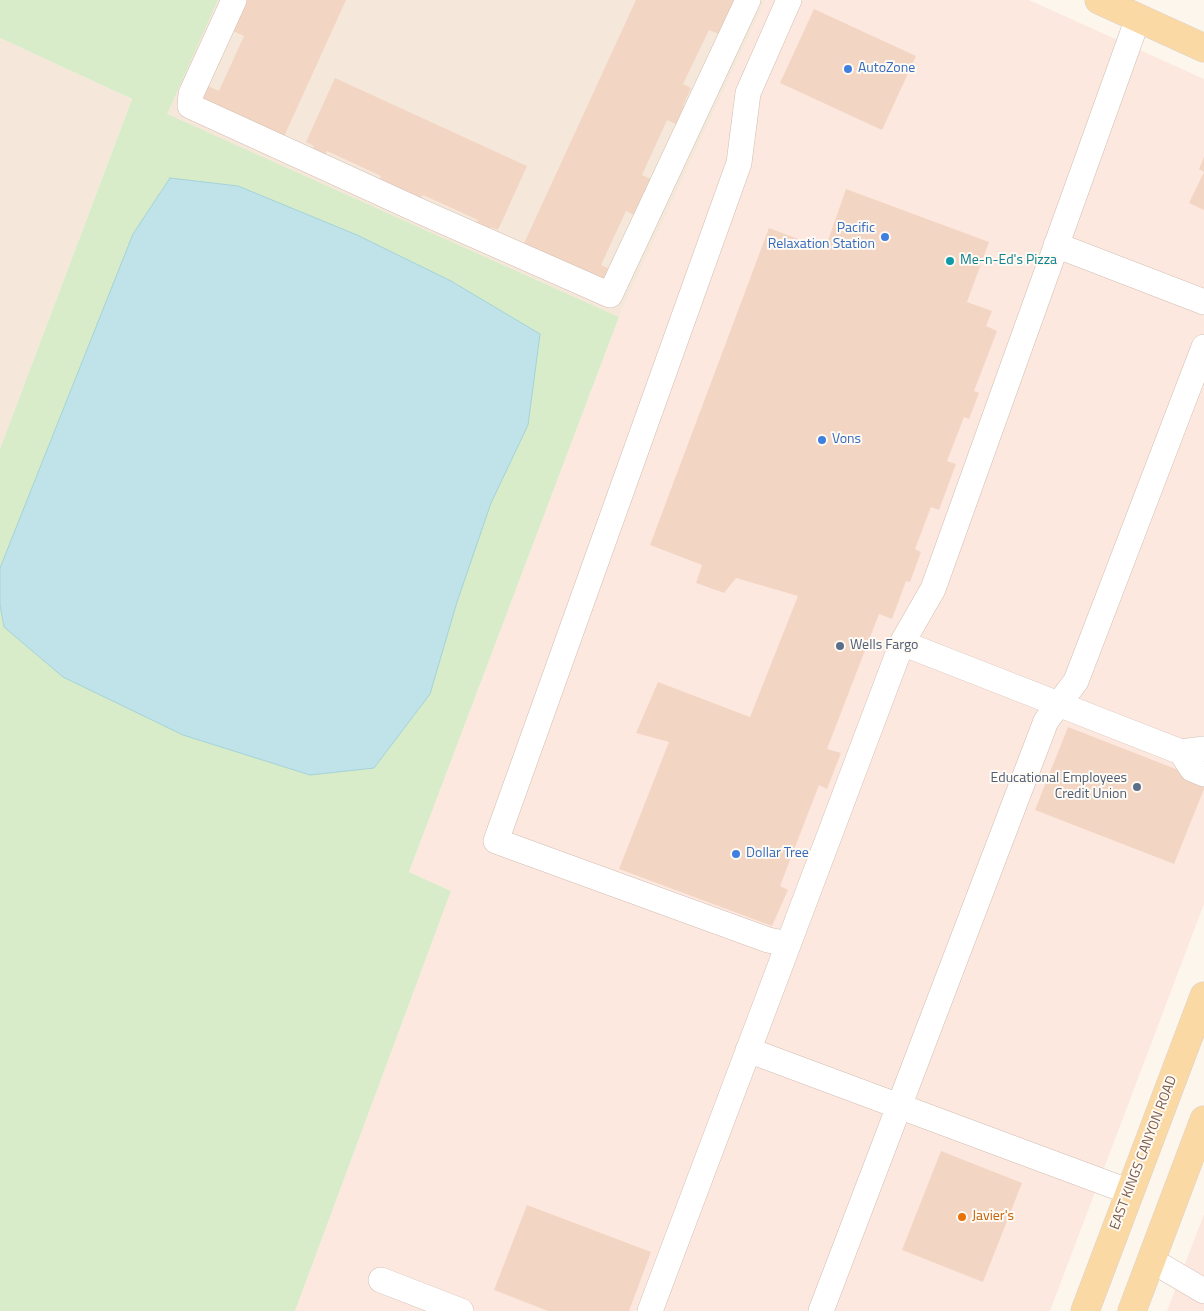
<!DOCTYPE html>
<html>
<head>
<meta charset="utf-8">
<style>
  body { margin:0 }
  canvas { display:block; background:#fdf6ec }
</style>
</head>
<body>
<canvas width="1204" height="1311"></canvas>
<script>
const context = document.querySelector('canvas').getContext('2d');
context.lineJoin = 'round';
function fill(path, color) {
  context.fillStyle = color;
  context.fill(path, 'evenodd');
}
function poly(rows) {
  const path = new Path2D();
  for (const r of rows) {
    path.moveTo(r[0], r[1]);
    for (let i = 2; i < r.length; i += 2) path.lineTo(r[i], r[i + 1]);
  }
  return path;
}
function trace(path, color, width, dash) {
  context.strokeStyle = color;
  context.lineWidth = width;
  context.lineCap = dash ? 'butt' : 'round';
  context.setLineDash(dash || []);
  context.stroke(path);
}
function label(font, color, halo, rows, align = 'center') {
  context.font = font + ' "Titillium Web",sans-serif';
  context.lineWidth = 4;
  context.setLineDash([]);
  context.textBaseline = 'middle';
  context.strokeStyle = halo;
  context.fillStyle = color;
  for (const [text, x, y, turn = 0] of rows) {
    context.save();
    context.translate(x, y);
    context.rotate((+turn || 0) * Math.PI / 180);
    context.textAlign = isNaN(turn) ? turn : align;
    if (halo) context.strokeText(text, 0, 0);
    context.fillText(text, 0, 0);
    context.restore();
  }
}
fill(poly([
  [218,0,766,0,619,317,166,114],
  [0,38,132,99,0,449]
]), '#f5e8da');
fill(poly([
  [766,0,1029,0,1204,79,1204,904,1050,1311,295,1311,451,891,409,872,619,317],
  [1204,1214,1204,1311,1167,1311]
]), '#fde8e0');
fill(poly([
  [0,0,218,0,167,114,619,317,409,872,451,891,295,1311,0,1311,0,449,132,99,0,38]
]), '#d8ecc9');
const water = poly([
  [170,178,238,186,357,235,451,281,540,334,528,425,491,503,457,602,430,694,374,768,310,775,183,735,63,677,4,627,0,605,0,568,133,234,170,178]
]);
fill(water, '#bfe3e8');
trace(water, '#a5d3da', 1);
fill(poly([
  [247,0,346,0,282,141,200,103,208,86,219,91,244,36,233,31],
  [636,0,735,0,719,34,709,30,683,84,691,88,683,106,686,107,678,125,667,120,642,175,653,180,636,216,626,211,601,265,612,270,603,288,521,250],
  [814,9,916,56,882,130,780,83],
  [335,78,527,166,498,230,490,227,486,237,473,231,478,220,423,195,418,206,377,187,381,176,327,151,322,161,309,156,314,146,306,142],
  [1204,157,1204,210,1189,203,1204,172,1199,169],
  [846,189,989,242,967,302,992,311,986,326,997,331,974,391,979,393,969,419,964,417,947,461,956,464,939,510,931,507,915,549,921,552,910,582,906,581,892,619,879,614,827,749,841,753,827,789,819,785,780,886,788,890,772,926,619,869,669,742,636,733,658,682,750,717,798,596,736,578,724,593,696,583,702,565,650,545,769,228,825,249],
  [1068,727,1204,780,1204,789,1174,864,1035,810],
  [941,1151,1022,1183,983,1282,902,1250],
  [527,1205,651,1252,629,1311,548,1311,494,1290]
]), '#f3d5c3');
const minor = poly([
  [234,0,191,94,190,106,424,213,610,295,748,0],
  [1056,245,1204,302],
  [902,643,1181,752,1204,749],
  [1181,752,1192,769,1204,774],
  [788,944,768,940,496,841,739,163,748,93,789,0],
  [748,1050,1130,1192],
  [1151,1260,1204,1291],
  [381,1280,461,1311],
  [650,1311,902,643,933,589,1138,18],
  [821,1311,1046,721,1076,681,1204,347]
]);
const major = poly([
  [1099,0,1204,48],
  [1085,1311,1204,996],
  [1132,1311,1204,1120]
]);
trace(minor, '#d1beb0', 26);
trace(major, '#dad1cd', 29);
trace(minor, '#fff', 25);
trace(major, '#fbd9a5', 28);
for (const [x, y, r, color] of [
  [848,69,5,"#3f7fe0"],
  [885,237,5,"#3f7fe0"],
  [950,261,5,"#0f9aa8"],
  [822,440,5,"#3f7fe0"],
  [840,646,5,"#5c6f8a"],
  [1137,787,5,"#5c6f8a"],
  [736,854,5,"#3f7fe0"],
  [962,1217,5,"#e8710a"]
]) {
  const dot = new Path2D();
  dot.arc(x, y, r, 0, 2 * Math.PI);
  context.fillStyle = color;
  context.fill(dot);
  trace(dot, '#fffaf3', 2);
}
label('14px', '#366cbe', '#fffaf3', [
  ["AutoZone",858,69],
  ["Pacific",875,229,"right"],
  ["Relaxation Station",875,245,"right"],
  ["Vons",832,440],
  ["Dollar Tree",746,854]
], 'left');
label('14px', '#0d838f', '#fffaf3', [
  ["Me-n-Ed's Pizza",960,261]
], 'left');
label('14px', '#4e5e75', '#fffaf3', [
  ["Wells Fargo",850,646],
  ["Educational Employees",1127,779,"right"],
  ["Credit Union",1127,795,"right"]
], 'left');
label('14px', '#7a5c4d', '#fffaf3', [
  ["EAST KINGS CANYON ROAD",1144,1153,-69]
]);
label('14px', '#c56008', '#fffaf3', [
  ["Javier's",972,1217]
], 'left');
</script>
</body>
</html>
